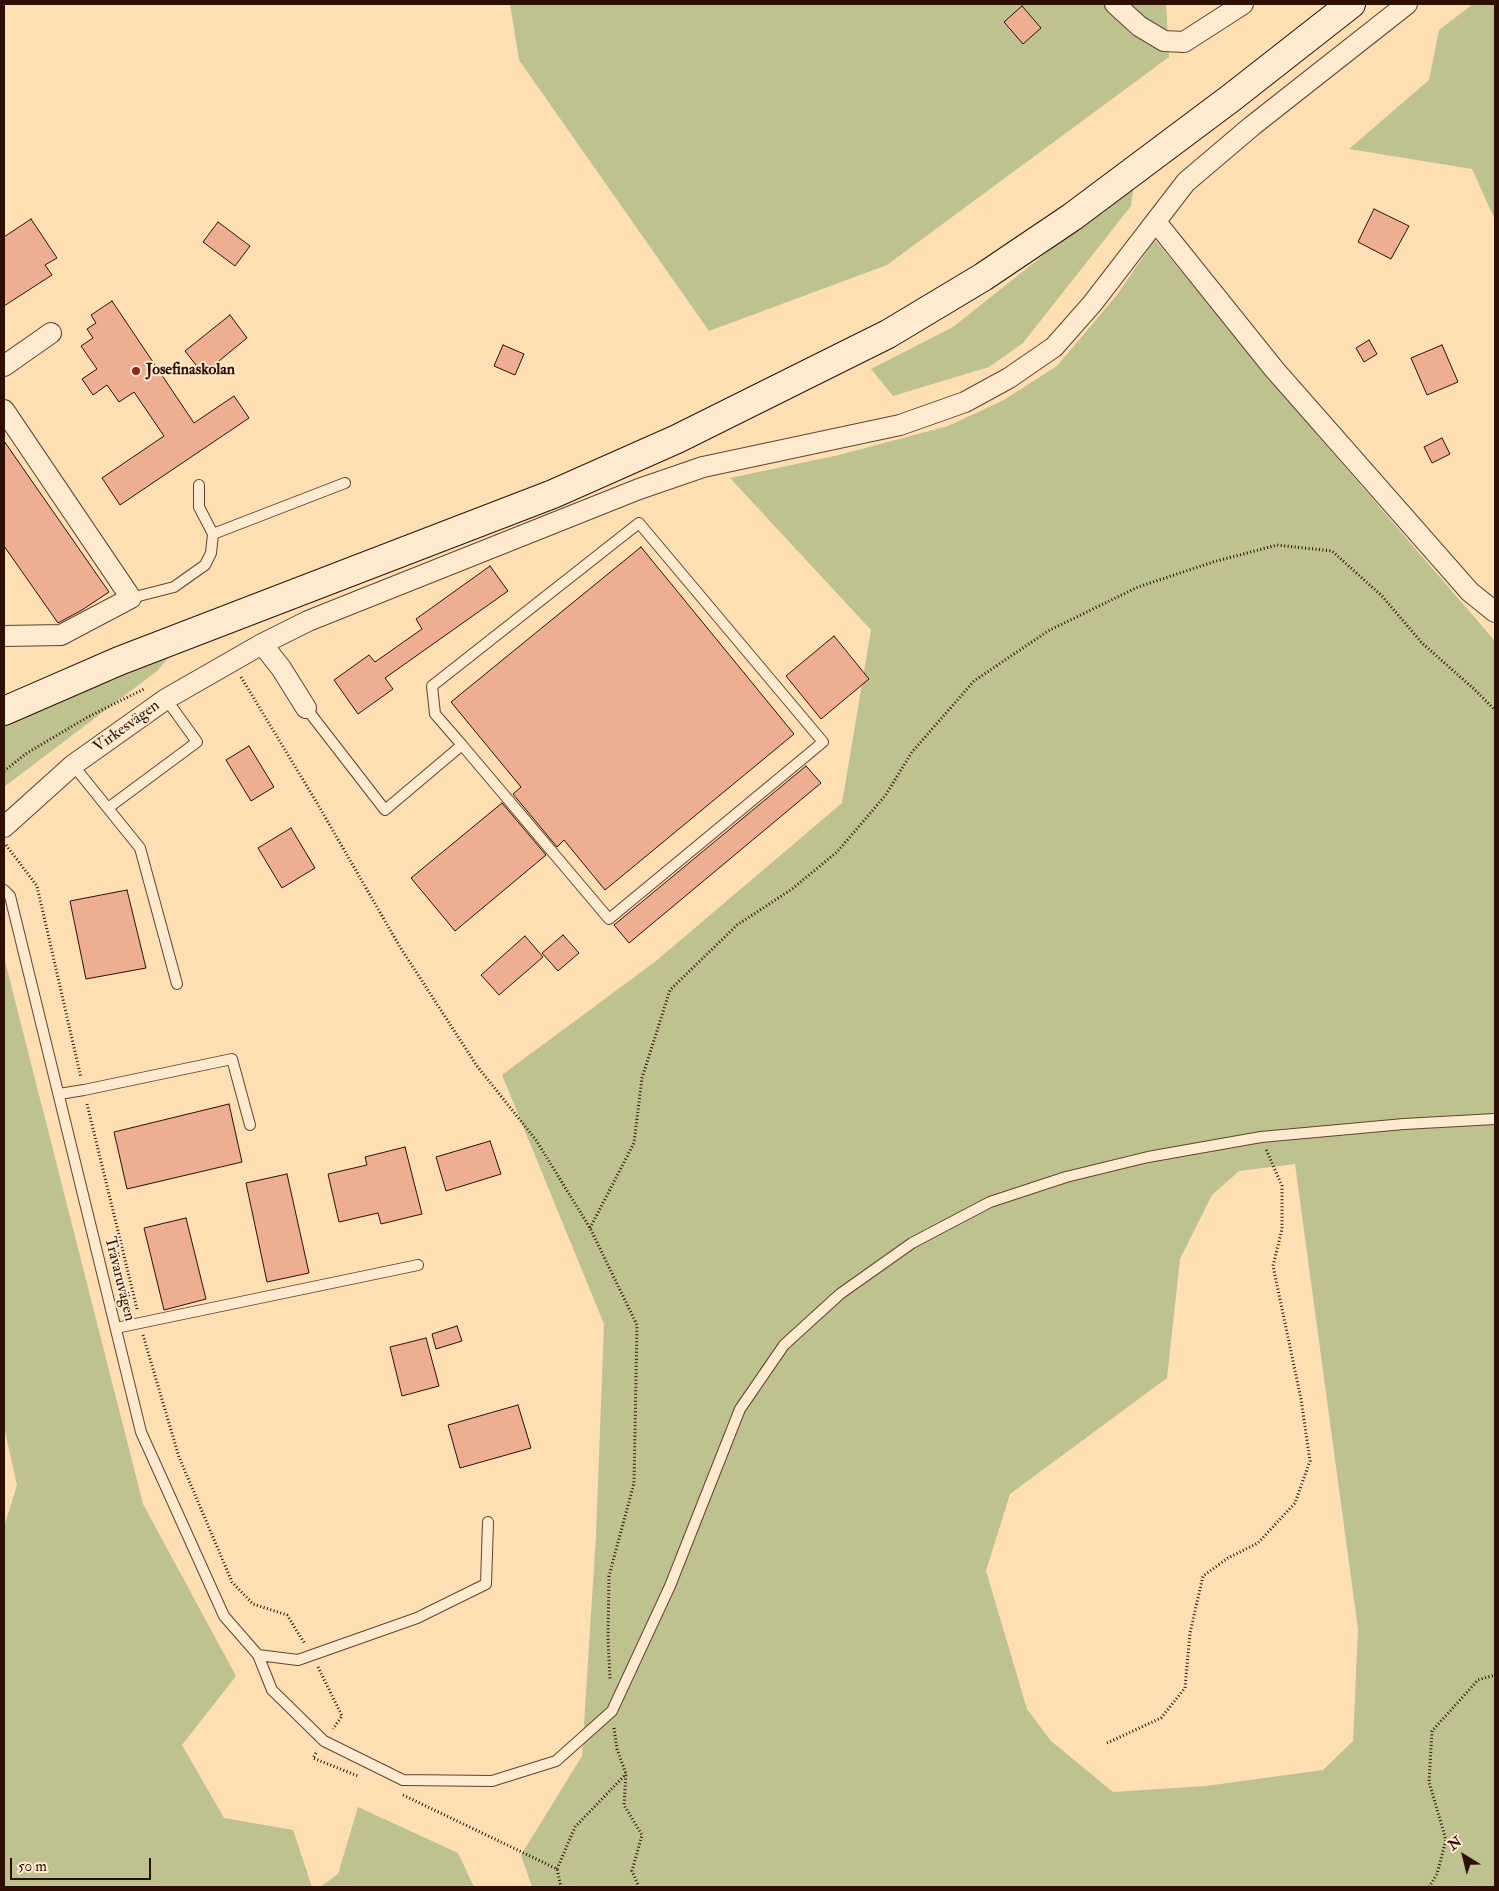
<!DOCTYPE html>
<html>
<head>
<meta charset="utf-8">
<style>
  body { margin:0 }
  #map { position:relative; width:1499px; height:1891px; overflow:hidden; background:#fddfb3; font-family:"IM FELL Double Pica",serif }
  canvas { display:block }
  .frame { position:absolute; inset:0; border:5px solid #2e0f04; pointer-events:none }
  .north { position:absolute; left:1439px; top:1831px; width:50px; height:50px; -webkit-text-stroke:4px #feeace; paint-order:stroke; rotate:324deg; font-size:14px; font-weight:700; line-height:20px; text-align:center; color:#2e0f04 }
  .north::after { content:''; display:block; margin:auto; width:18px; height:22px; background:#2e0f04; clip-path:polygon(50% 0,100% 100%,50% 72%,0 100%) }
  .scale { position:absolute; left:10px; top:1858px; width:141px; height:22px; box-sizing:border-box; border:2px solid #2e0f04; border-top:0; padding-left:6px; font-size:15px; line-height:18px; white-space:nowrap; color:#2e0f04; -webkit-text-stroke:4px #feeace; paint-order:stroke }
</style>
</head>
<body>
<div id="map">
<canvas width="1499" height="1891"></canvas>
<div class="frame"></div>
<div class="north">N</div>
<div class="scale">50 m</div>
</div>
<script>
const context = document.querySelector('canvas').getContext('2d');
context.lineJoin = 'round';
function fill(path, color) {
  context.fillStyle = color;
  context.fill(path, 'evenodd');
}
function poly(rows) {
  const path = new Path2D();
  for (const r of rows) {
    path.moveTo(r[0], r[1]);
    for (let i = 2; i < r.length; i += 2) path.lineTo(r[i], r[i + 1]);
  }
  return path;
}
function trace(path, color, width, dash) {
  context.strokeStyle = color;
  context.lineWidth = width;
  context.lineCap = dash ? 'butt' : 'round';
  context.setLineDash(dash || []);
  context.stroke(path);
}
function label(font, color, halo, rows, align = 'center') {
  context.font = font + ' "IM FELL Double Pica",serif';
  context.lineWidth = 4;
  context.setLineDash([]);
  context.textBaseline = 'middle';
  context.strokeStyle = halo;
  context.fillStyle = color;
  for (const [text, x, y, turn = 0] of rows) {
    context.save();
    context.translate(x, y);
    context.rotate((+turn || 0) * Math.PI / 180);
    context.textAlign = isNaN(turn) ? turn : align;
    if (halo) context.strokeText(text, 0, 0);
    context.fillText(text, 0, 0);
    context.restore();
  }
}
fill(poly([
  [510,4,1166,4,1169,57,887,265,709,331,519,60],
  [1473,4,1495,4,1495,220,1472,169,1349,149,1429,80,1439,30],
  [1134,183,1131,206,1023,343,989,367,893,396,871,369,953,327],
  [1155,240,1313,430,1495,641,1495,1887,532,1887,521,1855,582,1756,596,1536,604,1324,502,1075,656,961,842,803,871,630,730,478,839,455,948,426,1002,401,1057,366,1116,296],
  [1295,1164,1358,1629,1353,1741,1323,1770,1206,1786,1113,1792,1051,1741,1027,1709,986,1571,1010,1494,1167,1378,1180,1259,1212,1195,1239,1171],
  [178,647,157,671,4,787,4,723],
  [4,957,143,1504,236,1676,182,1745,224,1818,293,1830,312,1887,4,1887,4,1527,17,1485,4,1427],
  [358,1807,458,1853,474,1887,320,1887,338,1874]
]), '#bdc28f');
const building = poly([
  [1022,6,1041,28,1023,44,1004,22,1022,6],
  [1374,209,1409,226,1391,259,1358,242,1374,209],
  [31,219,57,258,45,265,52,275,4,306,4,237,31,219],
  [218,222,250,246,235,266,203,242,218,222],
  [112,301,194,423,234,396,249,418,120,505,102,478,164,436,134,392,119,402,107,385,93,395,82,379,97,369,81,346,93,338,87,329,96,323,91,315,112,301],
  [230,315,247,338,203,374,185,351,230,315],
  [1369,340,1377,354,1364,362,1356,348,1369,340],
  [503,345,524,354,515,375,494,366,503,345],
  [1442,345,1458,382,1427,395,1411,358,1442,345],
  [1442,438,1450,454,1432,463,1424,447,1442,438],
  [4,441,109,592,82,610,58,623,4,546,4,441],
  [641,547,794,734,605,890,564,840,557,847,513,794,521,787,451,702,641,547],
  [490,566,508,591,385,678,393,689,358,714,334,680,369,655,375,662,422,629,416,619,490,566],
  [834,636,869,679,821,719,786,676,834,636],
  [249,746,274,787,251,801,226,760,249,746],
  [806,766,821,783,629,943,614,925,806,766],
  [502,803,546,855,455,931,411,878,502,803],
  [291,828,315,868,282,888,258,848,291,828],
  [127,890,146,968,86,979,70,901,127,890],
  [563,935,579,953,558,971,542,953,563,935],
  [525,936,543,957,499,995,481,975,525,936],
  [229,1104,242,1162,127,1189,114,1132,229,1104],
  [490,1141,501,1174,446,1191,436,1157,490,1141],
  [405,1147,422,1214,381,1224,378,1213,339,1222,328,1174,367,1165,365,1157,405,1147],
  [287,1174,309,1273,267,1282,246,1183,287,1174],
  [186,1218,206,1299,164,1310,144,1228,186,1218],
  [457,1326,462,1341,436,1349,432,1334,457,1326],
  [426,1338,439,1386,402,1396,390,1347,426,1338],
  [518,1405,531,1448,460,1468,448,1425,518,1405]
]);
fill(building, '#eeae92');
trace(building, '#2e0f04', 1);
const service = poly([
  [213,534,345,483],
  [131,598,174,587,205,565,211,553,213,534,199,507,199,485],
  [306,708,385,810,462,745,609,919,823,742,639,523,432,686,435,714,462,745],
  [73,765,140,848,177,984],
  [108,808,197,742,166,699],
  [4,890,10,896,141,1432,224,1616,258,1655,272,1690,324,1741,403,1780,492,1781,556,1761,612,1711,670,1586,740,1409,784,1345,840,1294,912,1243,990,1202,1066,1177,1148,1157,1261,1137,1404,1124,1495,1119],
  [59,1094,84,1090,232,1059,250,1125],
  [116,1328,418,1265],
  [258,1655,298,1660,417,1618,486,1584,488,1522]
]);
const minor = poly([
  [1115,4,1139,26,1164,41,1184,42,1243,4],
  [1156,222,1274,369,1470,592,1495,612],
  [4,366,51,333],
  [4,410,131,598,61,635,4,636],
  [262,644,281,668,306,708],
  [4,827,73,765,166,699,262,644,308,621,639,489,703,467,900,425,965,402,1009,378,1054,347,1092,304,1186,182,1252,126,1407,4]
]);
const secondary = poly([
  [4,711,119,661,553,494,677,439,888,334,983,277,1072,217,1231,98,1351,4]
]);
trace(service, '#624330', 12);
trace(minor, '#624330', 22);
trace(secondary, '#2e0f04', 30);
trace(poly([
  [241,677,317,803,400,947,477,1066,536,1140,590,1228,637,1325,634,1483,609,1576,608,1638,610,1679],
  [4,771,27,753,86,718,144,689],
  [6,845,37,886,81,1078],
  [87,1104,137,1309],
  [590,1228,634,1143,642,1078,670,990,737,925,792,889,837,852,885,796,912,752,974,681,1048,631,1138,587,1213,562,1277,545,1332,551,1382,596,1422,643,1474,689,1495,710],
  [143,1335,179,1457,232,1582,253,1604,287,1615,305,1644],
  [318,1667,342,1716,333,1729],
  [614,1728,617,1749,626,1774,624,1805,642,1835,632,1871,639,1887],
  [1107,1743,1161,1718,1185,1688,1190,1633,1203,1576,1228,1558,1258,1543,1295,1503,1310,1461,1301,1399,1273,1266,1282,1229,1282,1186,1266,1149],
  [316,1753,313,1758,358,1776],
  [403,1795,557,1869,561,1887],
  [557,1869,575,1827,626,1774],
  [1429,1887,1437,1874,1446,1840,1429,1782,1432,1731,1478,1680,1495,1675]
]), '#2e0f04', 3, [1, 2.5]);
trace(service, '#feeace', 10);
trace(minor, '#feeace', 20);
trace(secondary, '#feeace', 28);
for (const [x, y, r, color] of [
  [136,371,5,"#8f2418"]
]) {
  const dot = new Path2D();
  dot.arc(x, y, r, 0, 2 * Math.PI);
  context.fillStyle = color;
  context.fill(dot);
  trace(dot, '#feeace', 2);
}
label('bold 16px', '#2e0f04', '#feeace', [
  ["Josefinaskolan",146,371]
], 'left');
label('16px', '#2e0f04', '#feeace', [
  ["Virkesvägen",127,727,-36],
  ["Trävaruvägen",119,1279,76]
]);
</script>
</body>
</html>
